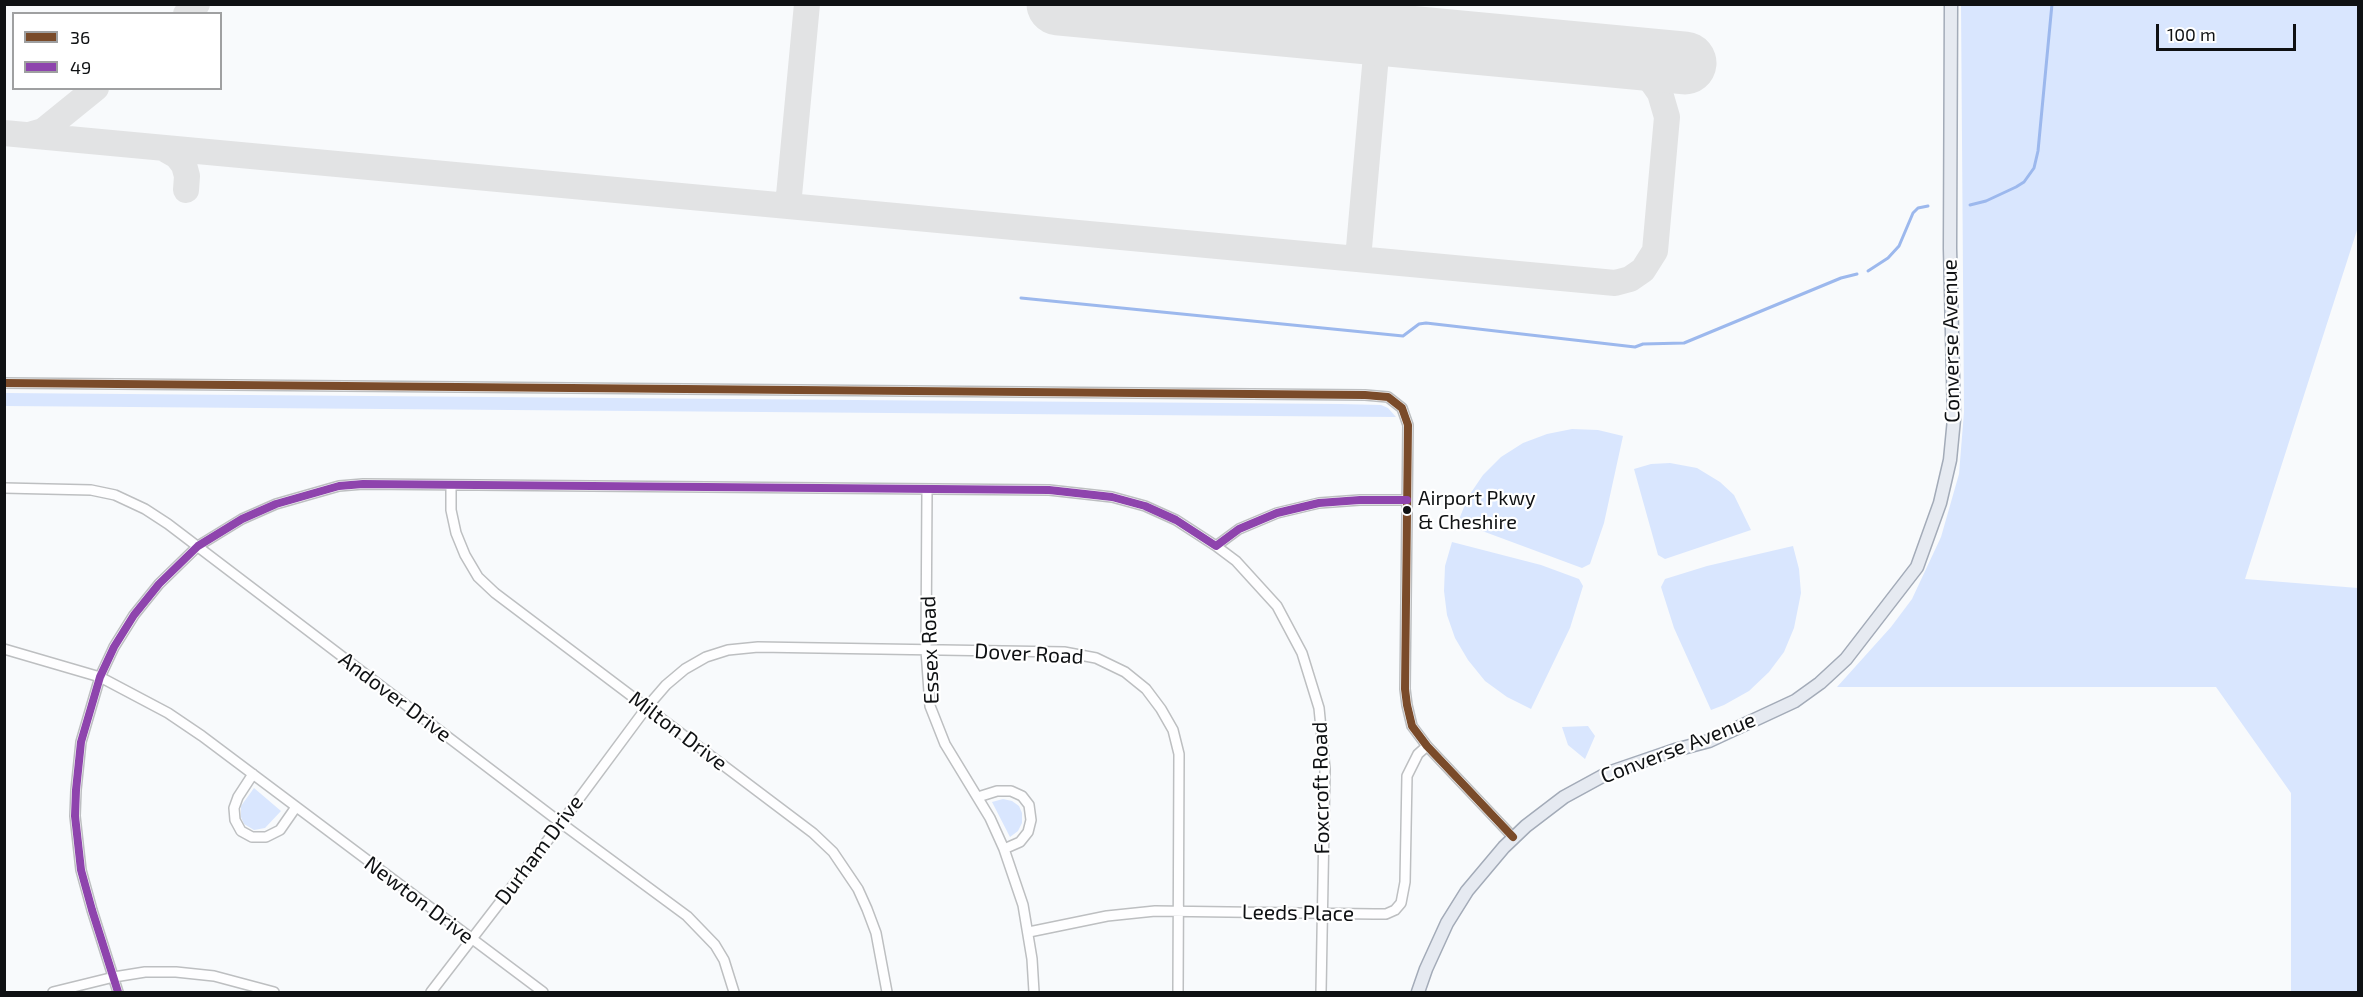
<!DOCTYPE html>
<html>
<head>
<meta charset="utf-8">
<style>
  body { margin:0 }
  #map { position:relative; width:2363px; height:997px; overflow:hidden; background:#f8fafc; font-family:"Exo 2",sans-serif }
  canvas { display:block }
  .frame { position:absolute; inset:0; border:6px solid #0f1113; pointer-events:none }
  .legend { position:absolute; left:12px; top:12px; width:210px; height:78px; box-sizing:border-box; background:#fff; border:2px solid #9fa0a1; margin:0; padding:8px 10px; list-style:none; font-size:18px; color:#0f1113 }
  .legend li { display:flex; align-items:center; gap:12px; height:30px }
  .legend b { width:30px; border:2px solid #9fa0a1 }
  .scale { position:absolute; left:2156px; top:24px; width:140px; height:27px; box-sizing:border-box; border:3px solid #0f1113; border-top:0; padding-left:8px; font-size:18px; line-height:21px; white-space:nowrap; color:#0f1113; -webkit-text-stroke:4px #fff; paint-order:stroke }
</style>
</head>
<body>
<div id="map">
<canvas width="2363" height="997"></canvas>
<div class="frame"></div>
<ul class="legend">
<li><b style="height:8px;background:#7a4b2a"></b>36</li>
<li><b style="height:8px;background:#8e44ad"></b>49</li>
</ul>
<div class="scale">100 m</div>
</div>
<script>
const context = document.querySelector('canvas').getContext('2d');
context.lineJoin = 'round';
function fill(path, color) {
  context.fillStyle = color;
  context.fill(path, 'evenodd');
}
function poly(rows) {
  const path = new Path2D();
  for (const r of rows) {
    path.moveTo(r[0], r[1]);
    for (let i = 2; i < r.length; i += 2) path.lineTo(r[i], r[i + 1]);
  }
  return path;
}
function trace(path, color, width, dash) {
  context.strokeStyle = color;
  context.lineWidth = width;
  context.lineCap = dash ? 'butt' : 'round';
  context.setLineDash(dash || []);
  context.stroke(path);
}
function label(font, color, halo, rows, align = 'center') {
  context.font = font + ' "Exo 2",sans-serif';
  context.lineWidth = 4.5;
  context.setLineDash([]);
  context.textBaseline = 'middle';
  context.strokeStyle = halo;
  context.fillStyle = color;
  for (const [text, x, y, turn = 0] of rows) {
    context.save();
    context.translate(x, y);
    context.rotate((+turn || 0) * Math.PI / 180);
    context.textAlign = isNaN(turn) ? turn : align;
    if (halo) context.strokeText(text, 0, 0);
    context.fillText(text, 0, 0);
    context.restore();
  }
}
fill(poly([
  [1961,5,2358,5,2358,227,2245,579,2358,588,2358,992,2291,992,2291,793,2216,687,1837,687,1891,627,1912,599,1941,537,1959,474,1964,412],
  [5,393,1341,404,1381,405,1388,408,1396,417,5,406],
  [1572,429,1598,430,1623,436,1604,523,1590,564,1582,568,1458,522,1468,497,1483,475,1501,457,1523,443,1547,434],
  [1670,463,1697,468,1720,482,1734,495,1751,530,1665,559,1658,555,1634,469,1651,464],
  [1452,542,1541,565,1579,579,1583,586,1570,628,1531,709,1507,697,1485,681,1468,660,1455,638,1447,615,1444,591,1445,566],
  [1793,546,1799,569,1801,593,1794,628,1784,652,1769,672,1749,691,1724,705,1711,710,1674,628,1661,587,1665,579,1707,566],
  [1588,726,1595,736,1585,759,1568,745,1562,727],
  [254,788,281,811,265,828,254,830,244,824,241,817,241,806],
  [1003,799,1012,801,1019,806,1022,813,1022,823,1018,831,1010,837,992,802]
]), '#d9e6fe');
trace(poly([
  [1970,205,1986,201,2016,187,2024,182,2034,168,2038,151,2052,4],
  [1868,271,1888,258,1899,246,1913,213,1918,208,1928,206],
  [1021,298,1403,336,1419,324,1426,323,1635,347,1643,344,1684,343,1841,278,1857,274]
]), '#9cb8ed', 3);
trace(poly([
  [186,14,197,4],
  [1346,31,1365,36,1371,41,1376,55,1358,259],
  [4,133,1615,283,1630,279,1643,270,1655,251,1667,117,1660,93,1648,76,1631,63,1597,55],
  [29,135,43,131,96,88],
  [163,148,177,156,184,165,187,176,186,190],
  [788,206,807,4]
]), '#e2e3e4', 26);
trace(poly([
  [1058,4,1685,63]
]), '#e2e3e4', 63);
const minor = poly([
  [4,383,1365,395,1388,397,1402,408,1408,425,1405,689,1407,705,1412,726,1427,746,1513,837],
  [451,485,451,510,456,533,465,555,478,577,495,593,813,833,833,852,858,889,867,909,876,933,887,992],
  [4,488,91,490,115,495,145,509,168,524,561,823,687,916,715,945,724,960,734,992],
  [927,490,926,650,930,706,945,744,990,818,1004,849],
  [1216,546,1236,561,1277,606,1302,653,1319,708,1325,769,1321,992],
  [4,649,100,677,168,713,202,736,543,992],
  [253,774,238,797,234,808,235,820,241,831,252,837,266,837,280,830,296,807],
  [978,797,997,791,1011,791,1022,796,1029,805,1031,820,1028,832,1020,842,1004,849,1023,905,1032,959,1034,992],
  [1029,932,1107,916,1155,911,1374,914,1386,914,1395,910,1401,903,1405,882,1407,776,1418,754,1427,746],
  [53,992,114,977,145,972,176,972,214,976,274,992],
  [118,992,92,910,81,870,75,816,76,790,81,742,100,677,114,647,134,615,159,584,198,546,242,519,276,504,339,486,363,484,1049,490,1112,497,1145,506,1176,520,1216,546,1239,529,1277,513,1319,503,1360,500,1407,500],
  [431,992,561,823,647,707,666,685,685,669,706,657,728,650,758,647,1064,652,1096,658,1125,672,1146,689,1161,709,1173,730,1179,754,1178,992]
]);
const major = poly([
  [1418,992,1426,969,1447,923,1467,891,1504,847,1526,826,1564,797,1608,773,1675,750,1709,741,1795,701,1820,683,1846,659,1917,567,1940,503,1950,460,1954,419,1950,248,1951,4]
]);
trace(minor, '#bdbfc1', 12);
trace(major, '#a3abb8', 15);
trace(minor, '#fefeff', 9);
trace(major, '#e6eaf1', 12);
trace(poly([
  [4,383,1365,395,1388,397,1402,408,1408,425,1405,689,1407,705,1412,726,1427,746,1513,837]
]), '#7a4b2a', 8);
trace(poly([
  [118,992,92,910,81,870,75,816,76,790,81,742,100,677,114,647,134,615,159,584,198,546,242,519,276,504,339,486,363,484,1049,490,1112,497,1145,506,1176,520,1216,546,1239,529,1277,513,1319,503,1360,500,1407,500]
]), '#8e44ad', 8);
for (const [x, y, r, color] of [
  [1407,510,5,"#0f1113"]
]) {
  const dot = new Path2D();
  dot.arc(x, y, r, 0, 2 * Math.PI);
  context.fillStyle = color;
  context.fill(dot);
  trace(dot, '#fff', 2);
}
label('20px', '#0f1113', '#fff', [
  ["Airport Pkwy",1418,498],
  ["& Cheshire",1418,522]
], 'left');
label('21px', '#0f1113', '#fff', [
  ["Converse Avenue",1951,341,-91],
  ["Essex Road",930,650,-92],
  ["Dover Road",1029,654,3],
  ["Andover Drive",395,697,37],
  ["Milton Drive",678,731,37],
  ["Converse Avenue",1678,748,-21],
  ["Foxcroft Road",1321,788,-91],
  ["Durham Drive",539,850,-53],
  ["Newton Drive",419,900,37],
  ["Leeds Place",1298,913,1]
]);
</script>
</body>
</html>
